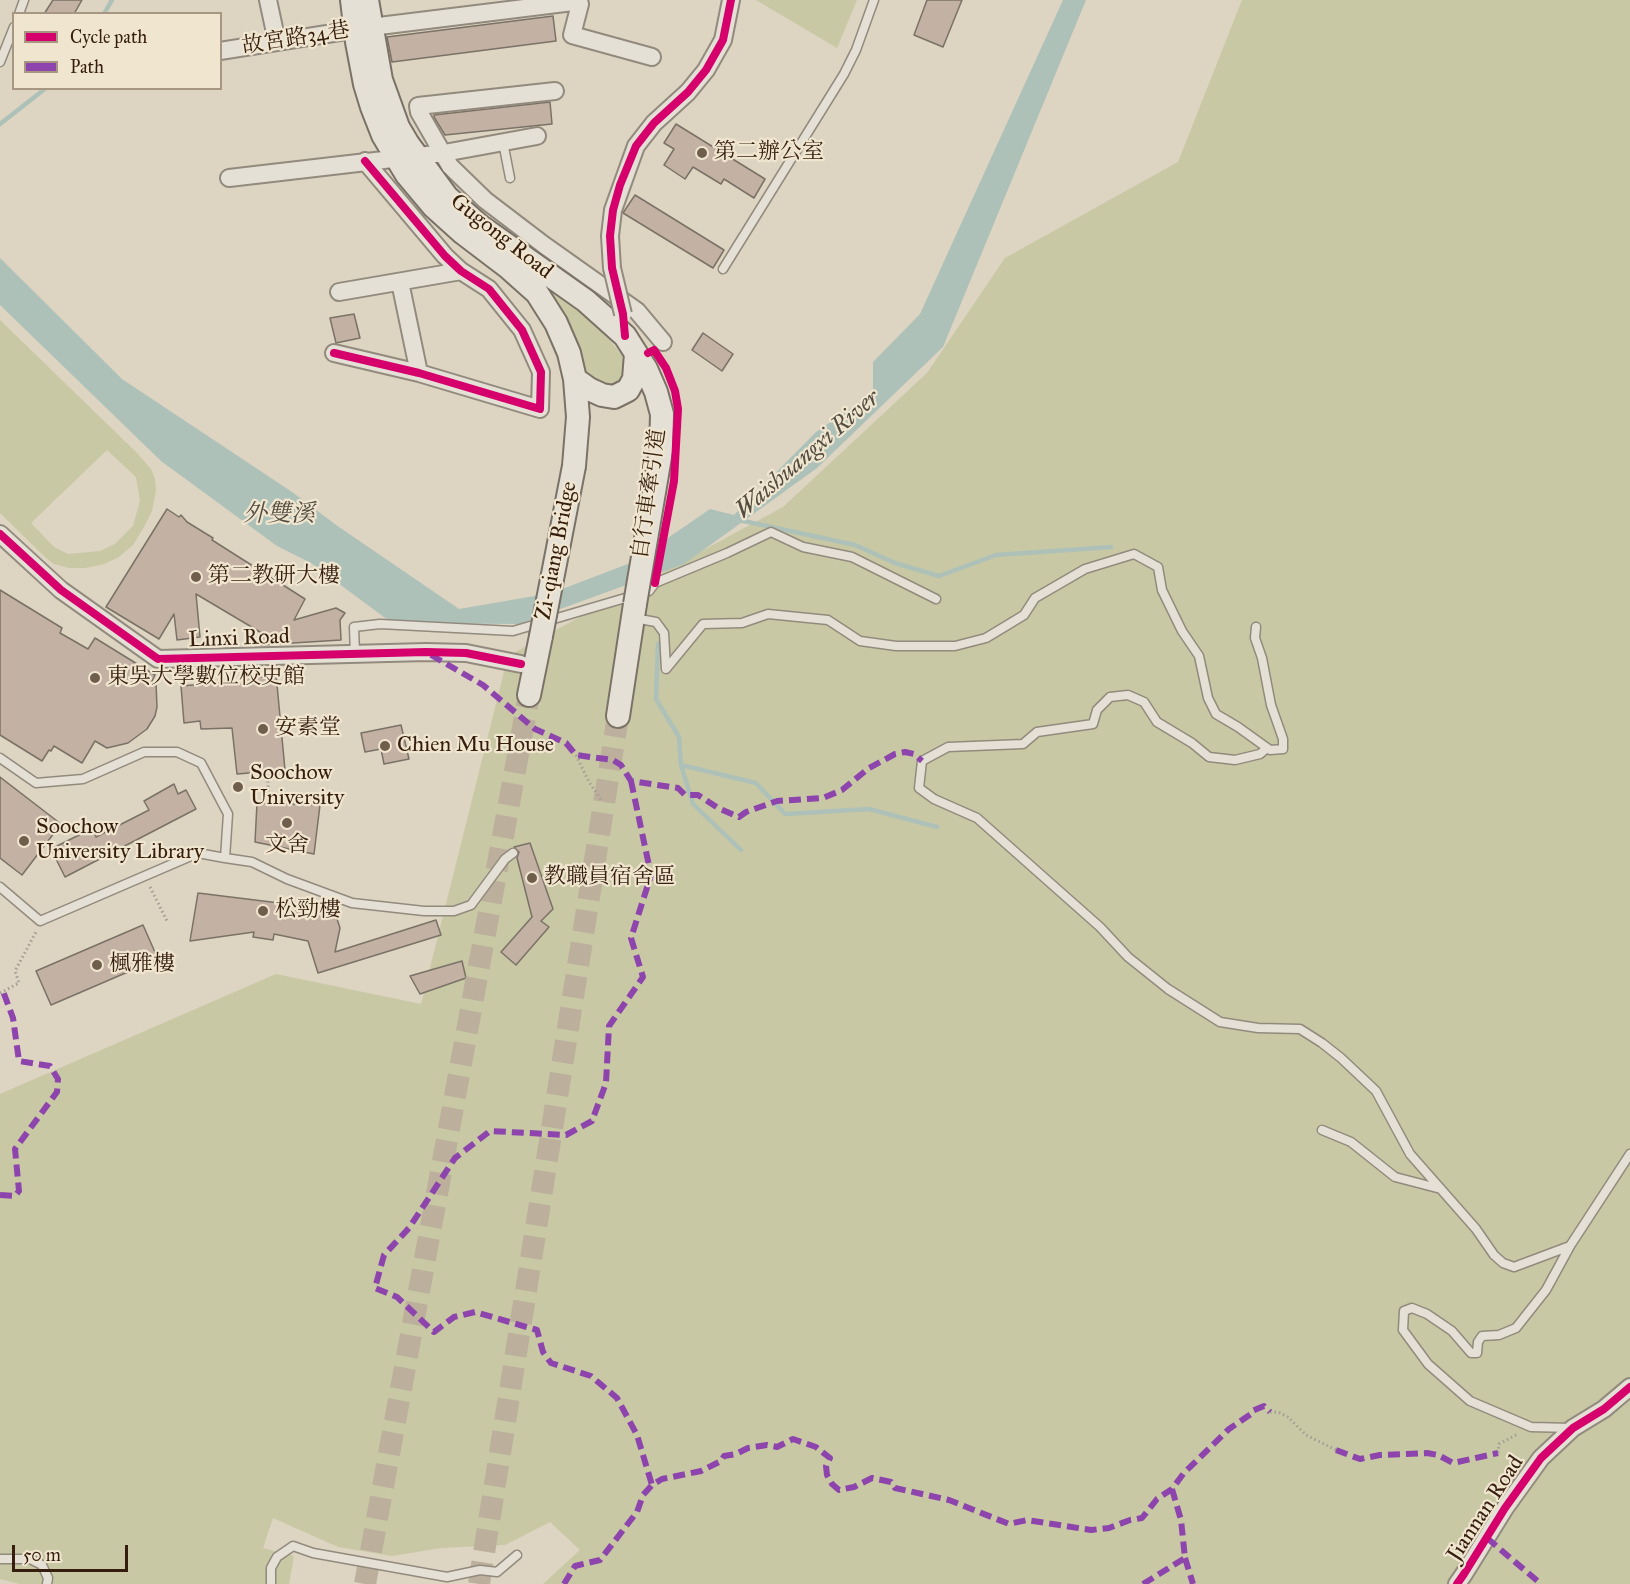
<!DOCTYPE html>
<html>
<head>
<meta charset="utf-8">
<style>
  body { margin:0 }
  #map { position:relative; width:1630px; height:1584px; overflow:hidden; background:#ddd4c1; font-family:"IM FELL Great Primer",serif }
  canvas { display:block }
  .legend { position:absolute; left:12px; top:12px; width:210px; height:78px; box-sizing:border-box; background:#f0e6d0; border:2px solid #a69682; margin:0; padding:8px 10px; list-style:none; font-size:18px; color:#361e0e }
  .legend li { display:flex; align-items:center; gap:12px; height:30px }
  .legend b { width:30px; border:2px solid #a69682 }
  .scale { position:absolute; left:12px; top:1545px; width:116px; height:27px; box-sizing:border-box; border:3px solid #361e0e; border-top:0; padding-left:8px; font-size:18px; line-height:21px; white-space:nowrap; color:#361e0e; -webkit-text-stroke:4px #f0e6d0; paint-order:stroke }
</style>
</head>
<body>
<div id="map">
<canvas width="1630" height="1584"></canvas>
<ul class="legend">
<li><b style="height:8px;background:#d6006c"></b>Cycle path</li>
<li><b style="height:8px;background:#8e44ad"></b>Path</li>
</ul>
<div class="scale">50 m</div>
</div>
<script>
const context = document.querySelector('canvas').getContext('2d');
context.lineJoin = 'round';
function fill(path, color) {
  context.fillStyle = color;
  context.fill(path, 'evenodd');
}
function poly(rows) {
  const path = new Path2D();
  for (const r of rows) {
    path.moveTo(r[0], r[1]);
    for (let i = 2; i < r.length; i += 2) path.lineTo(r[i], r[i + 1]);
  }
  return path;
}
function trace(path, color, width, dash) {
  context.strokeStyle = color;
  context.lineWidth = width;
  context.lineCap = dash ? 'butt' : 'round';
  context.setLineDash(dash || []);
  context.stroke(path);
}
function label(font, color, halo, rows, align = 'center') {
  context.font = font + ' "IM FELL Great Primer","Noto Serif TC",serif';
  context.lineWidth = 4.5;
  context.setLineDash([]);
  context.textBaseline = 'middle';
  context.strokeStyle = halo;
  context.fillStyle = color;
  for (const [text, x, y, turn = 0] of rows) {
    context.save();
    context.translate(x, y);
    context.rotate((+turn || 0) * Math.PI / 180);
    context.textAlign = isNaN(turn) ? turn : align;
    if (halo) context.strokeText(text, 0, 0);
    context.fillText(text, 0, 0);
    context.restore();
  }
}
fill(poly([
  [756,0,857,0,837,48],
  [1242,0,1630,0,1630,1584,543,1584,580,1550,550,1522,505,1545,441,1548,392,1556,338,1547,273,1518,263,1548,294,1556,289,1584,20,1584,0,1579,0,1094,276,974,421,1004,508,656,783,507,927,373,1005,258,1178,162],
  [531,273,570,299,598,326,622,355,630,368,622,386,593,387],
  [0,320,136,452,151,469,155,479,156,490,152,511,144,527,133,545,119,557,104,564,85,568,69,568,54,564,46,558,0,513],
  [107,450,136,477,140,501,133,526,115,544,100,551,68,554,54,547,31,523]
]), '#c8c8a4');
fill(poly([
  [1063,0,1086,0,943,347,817,468,684,564,519,624,392,623,311,563,277,546,161,461,0,305,0,258,122,379,292,492,339,527,459,609,552,593,633,562,710,509,734,515,816,432,873,393,873,362,920,314]
]), '#adc1b9');
trace(poly([
  [104,14,112,0],
  [0,124,46,88],
  [739,520,855,545,895,563,939,576,996,555,1111,547],
  [658,644,656,699,679,737,681,765,756,783,785,814,869,809,937,827],
  [681,765,693,804,741,850]
]), '#adc1b9', 4.5);
const building = poly([
  [53,0,82,0,74,14,44,14,53,0],
  [927,0,962,0,943,47,914,35,927,0],
  [553,16,556,41,392,62,387,37,553,16],
  [550,102,552,124,445,135,434,117,434,115,550,102],
  [676,124,765,179,754,198,724,179,721,184,693,167,685,179,664,165,674,149,664,143,676,124],
  [635,195,724,250,713,268,623,213,635,195],
  [354,314,360,338,336,343,330,318,354,314],
  [703,333,733,354,722,371,692,350,703,333],
  [167,509,179,517,181,515,187,522,213,538,212,540,305,599,294,620,336,608,345,613,340,620,341,640,261,645,260,632,196,594,200,637,177,640,174,614,159,639,106,607,167,509],
  [0,590,62,628,60,633,88,649,95,638,155,675,152,681,156,683,157,707,155,716,147,729,128,743,107,748,95,741,82,763,54,746,51,751,49,750,42,761,0,735,0,590],
  [276,674,285,770,237,774,232,728,201,729,200,721,184,723,181,686,240,681,240,676,261,677,276,674],
  [401,725,409,759,384,764,381,749,365,752,361,733,401,725],
  [0,777,61,824,22,875,0,858,0,777],
  [174,784,178,794,186,790,196,809,65,877,51,849,93,828,96,837,149,810,144,801,174,784],
  [257,803,320,805,314,854,255,842,257,803],
  [530,843,553,909,541,921,549,927,516,965,501,952,532,917,517,858,519,852,514,847,530,843],
  [198,893,328,909,335,913,340,928,335,952,436,920,441,935,318,973,308,941,274,934,273,940,253,937,254,932,190,941,198,893],
  [143,925,158,959,51,1005,36,971,143,925],
  [462,961,466,978,420,994,410,976,462,961]
]);
fill(building, '#c3b1a4');
trace(building, '#7a7266', 1.5);
trace(poly([
  [365,1584,529,695],
  [479,1584,618,716]
]), '#bcb09d', 22, [22, 11]);
const service = poly([
  [19,14,24,0],
  [0,62,14,27],
  [503,142,510,178],
  [723,269,844,74,856,50,874,0],
  [645,620,656,622,664,633,666,669,703,624,742,623,768,614,828,620,860,641,896,646,955,646,986,638,1024,615,1035,598,1085,569,1134,554,1158,567,1162,590,1182,631,1199,656,1208,698,1216,714,1238,727,1270,750,1283,749,1283,739,1271,705,1262,658,1255,638,1256,627],
  [355,654,354,627,380,624,513,631,649,591,655,583,727,553,771,532,803,547,852,557,936,599],
  [1267,748,1260,754,1235,760,1209,757,1192,743,1157,722,1144,702,1128,695,1110,697,1097,710,1093,724,1037,732,1023,744,948,747,922,761,919,788,934,799,977,818,1100,927,1128,957,1168,989,1220,1022,1258,1028,1300,1029,1322,1043,1341,1058,1376,1091,1410,1154,1476,1229,1494,1255,1503,1263,1514,1267,1570,1246,1546,1290,1516,1328,1499,1335,1482,1336,1478,1342,1477,1353,1471,1353,1452,1331,1427,1314,1412,1308,1404,1311,1403,1330,1428,1364,1470,1401,1531,1427,1572,1428],
  [0,758,36,783,83,779,144,752,177,752,201,763,228,814,225,858,198,853,40,921,0,887],
  [225,858,252,862,287,879,352,903,424,911,454,911,471,905,505,859,513,853],
  [1322,1130,1351,1142,1395,1177,1441,1189],
  [1570,1246,1630,1154],
  [0,1559,30,1559,42,1565,48,1578,47,1584],
  [271,1584,271,1568,277,1557,293,1546,313,1553,447,1577,480,1570,497,1572,517,1555]
]);
const minor = poly([
  [268,0,277,42],
  [220,51,371,27,573,2,580,4,572,35,652,57],
  [555,91,418,106,419,112,450,166,485,200,544,245,637,311,663,342],
  [229,178,444,153,537,136],
  [612,268,610,236,613,210,636,146,654,123,688,92,706,70,723,40,731,0],
  [400,282,419,373],
  [339,292,461,271],
  [334,353,419,373,540,409,541,372,522,330,489,289,461,271,445,256,365,161],
  [0,534,61,590,158,659,426,652,466,653,521,664],
  [1457,1584,1464,1574,1505,1508,1541,1458,1573,1428,1604,1409,1630,1387]
]);
const secondary = poly([
  [352,0,357,42,365,84,372,107,383,135,407,175,433,206,463,233,509,268,537,293,556,323,569,353,575,379,578,417,574,466],
  [367,0,381,80,398,127,408,144,447,197,480,226,586,301,625,336,646,369,656,392,662,414,661,451],
  [575,379,589,389,602,395,614,397,628,390,634,379,636,354],
  [529,695,541,636],
  [618,716,635,604]
]);
trace(service, '#928a7d', 11);
trace(minor, '#928a7d', 20);
trace(secondary, '#7a7266', 26);
trace(poly([
  [576,755,589,782,602,801],
  [268,781,268,805],
  [150,887,167,921],
  [0,993,19,983,15,971,36,932],
  [1270,1412,1278,1412,1288,1417,1306,1435,1336,1450],
  [1498,1453,1499,1444,1518,1434]
]), '#a49e96', 3, [1.5, 3]);
trace(service, '#e5e0d6', 8);
trace(minor, '#e5e0d6', 16);
trace(secondary, '#e5e0d6', 22);
const minorBridge = poly([
  [612,268,623,314]
]);
const secondaryBridge = poly([
  [635,604,661,451],
  [541,636,574,466]
]);
trace(minorBridge, '#928a7d', 20, []);
trace(secondaryBridge, '#7a7266', 26, []);
trace(minorBridge, '#e5e0d6', 16);
trace(secondaryBridge, '#e5e0d6', 22);
trace(poly([
  [431,655,483,685,535,729,566,743,576,755,613,760,621,765,631,781,678,788,685,795,698,795,718,808,739,817,746,812,777,801,823,798,842,790,869,768,895,754,905,752,914,754,922,761],
  [631,781,651,875,631,938,643,977,609,1026,606,1083,592,1121,566,1135,490,1131,455,1158,409,1228,384,1255,375,1288,397,1297,434,1332,454,1317,475,1312,537,1330,543,1352,551,1363,591,1376,617,1398,637,1435,652,1485],
  [0,1195,15,1196,19,1191,15,1149,57,1092,58,1079,50,1066,19,1061,13,1018,3,991],
  [1336,1450,1360,1459,1380,1455,1427,1453,1438,1455,1453,1463,1498,1453],
  [1487,1538,1541,1584],
  [1185,1558,1193,1584],
  [564,1584,575,1566,600,1560,637,1512,643,1495,652,1485,662,1479,701,1471,721,1461,724,1456,736,1454,748,1448,767,1445,777,1447,793,1439,816,1447,830,1458,826,1466,827,1475,832,1484,839,1490,854,1487,872,1478,891,1482,895,1488,949,1500,1009,1524,1027,1520,1091,1530,1109,1528,1130,1520,1142,1518,1157,1499,1172,1489,1184,1473,1229,1429,1251,1414,1252,1411,1264,1406,1270,1412],
  [1143,1584,1185,1558,1181,1520,1172,1489]
]), '#8e44ad', 6, [12, 6]);
trace(poly([
  [625,336,623,314,612,268,610,236,613,210,620,185,636,146,654,123,688,92,706,70,723,40,731,0],
  [334,353,419,373,540,409,541,372,522,330,489,289,461,271,445,256,365,161],
  [648,353,654,350,666,368,675,391,678,409,674,481,655,583],
  [0,534,61,590,158,659,426,652,466,653,521,664],
  [1457,1584,1464,1574,1505,1508,1541,1458,1573,1428,1604,1409,1630,1387]
]), '#d6006c', 8);
for (const [x, y, r, color] of [
  [702,153,6,"#705e4d"],
  [196,577,6,"#705e4d"],
  [95,678,6,"#705e4d"],
  [263,729,6,"#705e4d"],
  [385,746,6,"#705e4d"],
  [238,787,6,"#705e4d"],
  [287,823,6,"#705e4d"],
  [24,841,6,"#705e4d"],
  [532,878,6,"#705e4d"],
  [263,911,6,"#705e4d"],
  [97,965,6,"#705e4d"]
]) {
  const dot = new Path2D();
  dot.arc(x, y, r, 0, 2 * Math.PI);
  context.fillStyle = color;
  context.fill(dot);
  trace(dot, '#f0e6d0', 2);
}
label('22px', '#361e0e', '#f0e6d0', [
  ["故宮路34巷",296,39,-9],
  ["Gugong Road",501,237,38],
  ["自行車牽引道",650,494,-82],
  ["Zi-qiang Bridge",557,551,-79],
  ["Linxi Road",239,639,-2],
  ["Jiannan Road",1486,1509,-57]
]);
label('22px', '#361e0e', '#f0e6d0', [
  ["第二辦公室",714,153],
  ["第二教研大樓",208,577],
  ["東吳大學數位校史館",107,678],
  ["安素堂",275,729],
  ["Chien Mu House",397,746],
  ["Soochow",250,774],
  ["University",250,799],
  ["Soochow",36,828],
  ["University Library",36,853],
  ["文舍",287,846,"center"],
  ["教職員宿舍區",544,878],
  ["松勁樓",275,911],
  ["楓雅樓",109,965]
], 'left');
label('italic 24px', '#534c40', '#f0e6d0', [
  ["Waishuangxi River",808,455,-41],
  ["外雙溪",279,515]
]);
</script>
</body>
</html>
